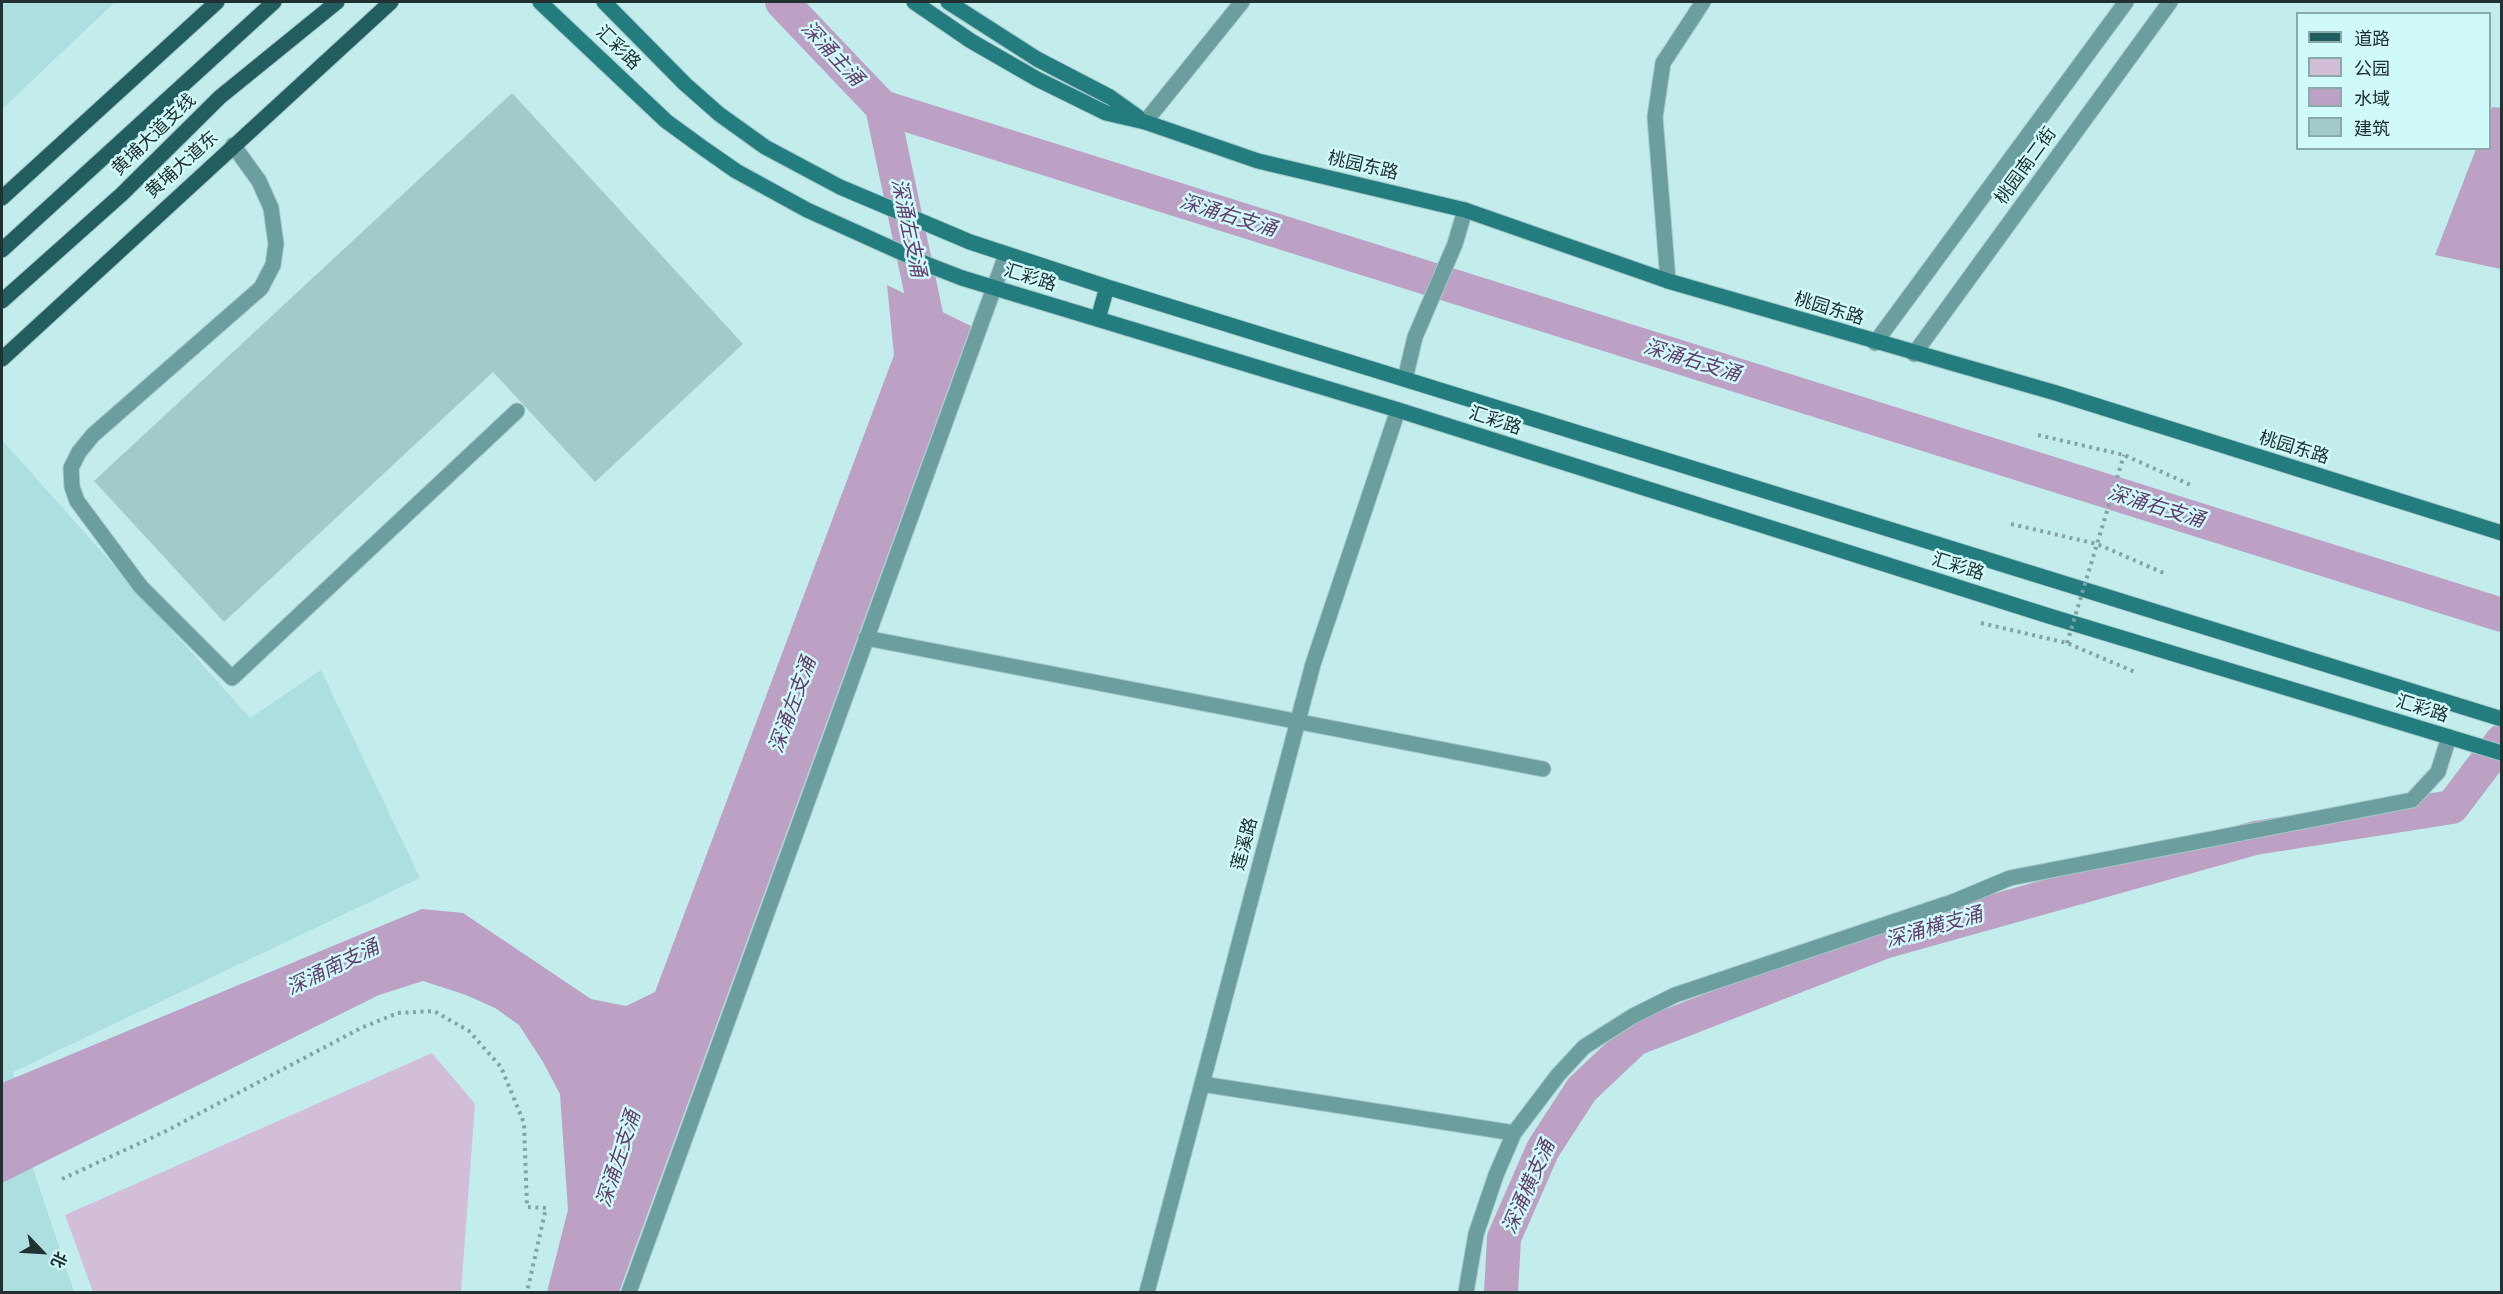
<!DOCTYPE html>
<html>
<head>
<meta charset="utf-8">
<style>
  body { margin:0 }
  #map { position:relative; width:2503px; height:1294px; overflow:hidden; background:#c3eced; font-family:Rubik,"Noto Sans SC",sans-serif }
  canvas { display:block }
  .frame { position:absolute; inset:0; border:3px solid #213131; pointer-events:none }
  .legend { position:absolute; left:2296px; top:12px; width:195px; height:138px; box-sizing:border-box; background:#d0fafa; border:2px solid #8aaaaa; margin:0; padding:8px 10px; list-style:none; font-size:18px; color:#213131 }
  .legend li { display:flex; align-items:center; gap:12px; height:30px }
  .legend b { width:30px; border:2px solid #8aaaaa }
  .north { position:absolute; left:12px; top:1222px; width:60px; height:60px; -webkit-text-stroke:4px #d0fafa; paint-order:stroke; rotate:115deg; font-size:16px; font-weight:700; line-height:24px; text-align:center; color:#213131 }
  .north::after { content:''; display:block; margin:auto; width:21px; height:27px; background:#213131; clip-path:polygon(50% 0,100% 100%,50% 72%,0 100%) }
</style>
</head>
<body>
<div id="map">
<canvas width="2503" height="1294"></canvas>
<div class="frame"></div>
<ul class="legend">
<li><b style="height:8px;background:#225d5f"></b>道路</li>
<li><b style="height:16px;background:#d3bed9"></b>公园</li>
<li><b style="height:16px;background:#bca1c5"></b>水域</li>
<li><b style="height:16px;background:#a2caca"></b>建筑</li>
</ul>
<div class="north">北</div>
</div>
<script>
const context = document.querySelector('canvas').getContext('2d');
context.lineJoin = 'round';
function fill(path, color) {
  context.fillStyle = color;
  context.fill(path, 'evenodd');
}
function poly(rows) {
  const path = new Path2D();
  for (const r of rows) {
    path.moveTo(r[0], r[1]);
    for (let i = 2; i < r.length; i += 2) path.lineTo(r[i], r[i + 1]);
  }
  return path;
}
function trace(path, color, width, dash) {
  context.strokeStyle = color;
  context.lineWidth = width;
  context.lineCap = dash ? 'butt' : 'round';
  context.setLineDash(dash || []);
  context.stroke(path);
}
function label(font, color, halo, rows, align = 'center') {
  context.font = font + ' Rubik,"Noto Sans SC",sans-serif';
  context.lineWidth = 5;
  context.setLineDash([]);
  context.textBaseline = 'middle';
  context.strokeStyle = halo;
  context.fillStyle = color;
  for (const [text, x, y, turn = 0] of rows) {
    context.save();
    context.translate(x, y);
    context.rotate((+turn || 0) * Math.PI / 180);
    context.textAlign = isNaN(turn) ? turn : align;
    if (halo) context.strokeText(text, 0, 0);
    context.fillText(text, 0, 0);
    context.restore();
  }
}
fill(poly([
  [2,2,115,2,2,109],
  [2,440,250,718,321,670,420,878,13,1072,34,1172,74,1292,2,1292]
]), '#addfe0');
fill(poly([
  [432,1053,475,1104,461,1292,93,1292,65,1215]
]), '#d3bed9');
fill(poly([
  [2492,107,2501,108,2501,269,2435,255,2476,149,2490,148,2490,114],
  [887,285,971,326,619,1292,547,1292,568,1210,560,1094,543,1062,519,1025,495,1008,466,995,423,981,379,995,2,1183,2,1083,422,909,463,913,591,999,626,1006,655,992,894,355]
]), '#bca1c5');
trace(poly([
  [782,2,882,107,2502,615],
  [882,107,930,333,925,348],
  [1501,1292,1504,1238,1543,1149,1582,1089,1635,1039,1884,942,2255,838,2452,807,2502,741]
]), '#bca1c5', 34);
fill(poly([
  [512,93,743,344,595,482,493,372,224,622,94,481]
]), '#a2caca');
const street = poly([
  [1145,122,1242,2],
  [233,145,259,181,271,208,276,244,273,265,261,288,93,435,79,452,71,468,72,487,77,501,141,587,232,678,517,411],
  [1668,281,1655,117,1663,63,1703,2],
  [1875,343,2126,2],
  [1914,354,2170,2],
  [1405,379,1415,337,1455,244,1465,210],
  [866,638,1543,769],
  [1202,1084,1514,1133],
  [629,1292,1006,255],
  [1147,1292,1313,664,1398,410],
  [1466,1292,1476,1234,1496,1175,1514,1133,1558,1075,1584,1047,1633,1016,1675,995,1955,901,2010,878,2412,800,2438,772,2449,737]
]);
const secondary = poly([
  [540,2,666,121,703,148,736,171,807,210,931,266,962,278,1398,410,2049,616,2502,753],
  [604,2,685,84,719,114,765,147,840,187,970,242,1107,287,2502,719],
  [914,2,971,41,1037,79,1106,113,1145,122,1258,161,1465,210,1668,281,2056,393,2502,533],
  [948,2,1037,59,1110,97,1138,117],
  [1098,319,1107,287]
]);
const primary = poly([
  [2,198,217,2],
  [2,250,274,2],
  [2,301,122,194,220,97,337,2],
  [2,359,391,2]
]);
trace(street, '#a3c7c7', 17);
trace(secondary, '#a3c7c7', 17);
trace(primary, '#a3c7c7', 17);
trace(poly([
  [2038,435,2124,455,2193,486],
  [2011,524,2097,544,2166,574],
  [1981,623,2067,643,2135,672],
  [62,1179,164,1132,361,1028,398,1013,434,1011,469,1031,501,1067,524,1123,527,1207,546,1208,527,1292]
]), '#84a3a4', 4, [3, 4.5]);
trace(street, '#6c9e9f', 15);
trace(secondary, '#237c7e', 15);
trace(primary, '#225d5f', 15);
trace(poly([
  [2067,643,2124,455]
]), '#84a3a4', 4, [3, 4.5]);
label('18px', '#213131', '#d0fafa', [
  ["汇彩路",618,48,44],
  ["黄埔大道支线",154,135,-44],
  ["黄埔大道东",182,165,-42],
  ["桃园东路",1363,166,13],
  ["桃园南二街",2026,166,-54],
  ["汇彩路",1030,278,17],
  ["桃园东路",1829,309,17],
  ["汇彩路",1495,421,18],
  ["桃园东路",2294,448,17],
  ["汇彩路",1958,567,17],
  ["汇彩路",2422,709,17],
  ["莲溪路",1245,844,-75]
]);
label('italic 20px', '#623d6d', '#d0fafa', [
  ["深涌主涌",832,54,47],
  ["深涌右支涌",1228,216,17],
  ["深涌左支涌",908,228,78],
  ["深涌右支涌",1692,361,17],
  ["深涌右支涌",2156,507,17],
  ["深涌左支涌",793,705,-70],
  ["深涌横支涌",1934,928,-16],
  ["深涌南支涌",333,968,-26],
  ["深涌左支涌",619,1159,-72],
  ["深涌横支涌",1529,1187,-66]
]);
</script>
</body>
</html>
